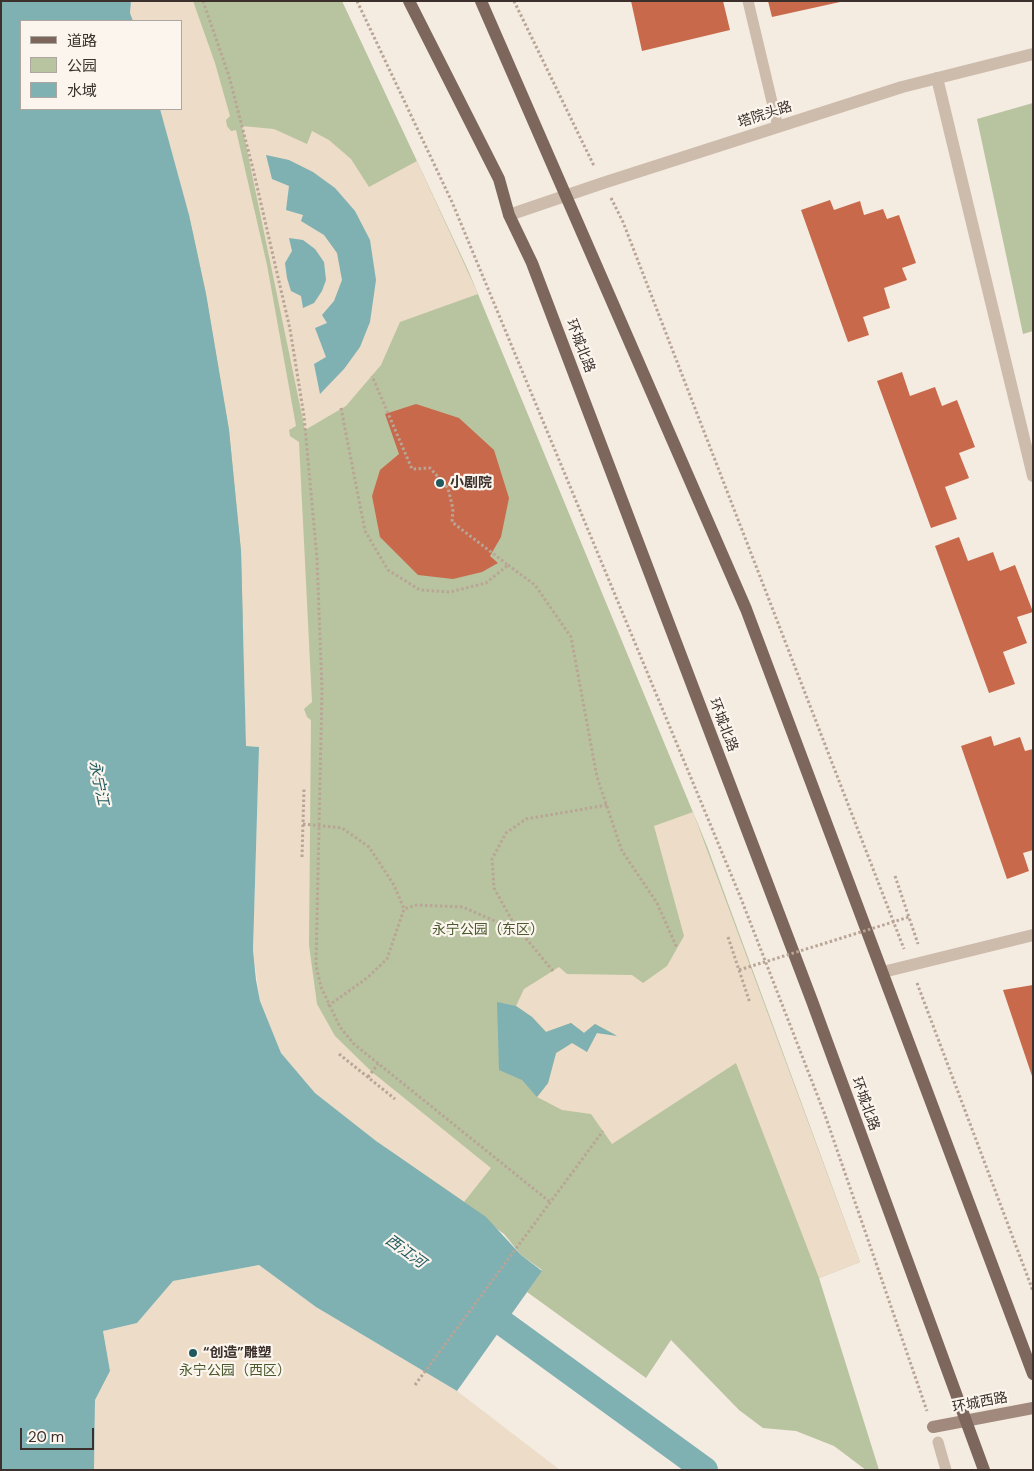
<!DOCTYPE html>
<html>
<head>
<meta charset="utf-8">
<style>
  body { margin:0 }
  #map { position:relative; width:1034px; height:1471px; overflow:hidden; background:#f4ebe1; font-family:"DM Sans","Noto Sans SC",sans-serif }
  canvas { display:block }
  .frame { position:absolute; inset:0; border:2px solid #3b302b; pointer-events:none }
  .legend { position:absolute; left:20px; top:20px; width:162px; height:90px; box-sizing:border-box; background:#fbf5ee; border:1px solid #aea6a0; margin:0; padding:6px 9px; list-style:none; font-size:15px; color:#3b302b }
  .legend li { display:flex; align-items:center; gap:10px; height:25px }
  .legend b { width:25px; border:1px solid #aea6a0 }
  .scale { position:absolute; left:20px; top:1428px; width:74px; height:22px; box-sizing:border-box; border:2px solid #3b302b; border-top:0; padding-left:6px; font-size:15px; line-height:18px; white-space:nowrap; color:#3b302b; -webkit-text-stroke:4px #fbf5ee; paint-order:stroke }
</style>
</head>
<body>
<div id="map">
<canvas width="1034" height="1471"></canvas>
<div class="frame"></div>
<ul class="legend">
<li><b style="height:6px;background:#7d675c"></b>道路</li>
<li><b style="height:14px;background:#b8c4a0"></b>公园</li>
<li><b style="height:14px;background:#7fb0b2"></b>水域</li>
</ul>
<div class="scale">20 m</div>
</div>
<script>
const context = document.querySelector('canvas').getContext('2d');
context.lineJoin = 'round';
function fill(path, color) {
  context.fillStyle = color;
  context.fill(path, 'evenodd');
}
function poly(rows) {
  const path = new Path2D();
  for (const r of rows) {
    path.moveTo(r[0], r[1]);
    for (let i = 2; i < r.length; i += 2) path.lineTo(r[i], r[i + 1]);
  }
  return path;
}
function trace(path, color, width, dash) {
  context.strokeStyle = color;
  context.lineWidth = width;
  context.lineCap = dash ? 'butt' : 'round';
  context.setLineDash(dash || []);
  context.stroke(path);
}
function label(font, color, halo, rows, align = 'center') {
  context.font = font + ' "DM Sans","Noto Sans SC",sans-serif';
  context.lineWidth = 4.5;
  context.setLineDash([]);
  context.textBaseline = 'middle';
  context.strokeStyle = halo;
  context.fillStyle = color;
  for (const [text, x, y, turn = 0] of rows) {
    context.save();
    context.translate(x, y);
    context.rotate((+turn || 0) * Math.PI / 180);
    context.textAlign = isNaN(turn) ? turn : align;
    if (halo) context.strokeText(text, 0, 0);
    context.fillText(text, 0, 0);
    context.restore();
  }
}
fill(poly([
  [131,1,342,1,468,270,707,846,860,1262,819,1278,879,1470,866,1470,834,1446,796,1431,763,1428,739,1410,671,1340,646,1378,527,1292,542,1270,521,1255,504,1234,376,1141,327,1102,259,747,189,215,160,109,181,109,181,21,133,21],
  [1033,103,1033,331,1023,334,977,119]
]), '#b8c4a0');
fill(poly([
  [131,1,193,1,215,63,230,116,226,120,227,126,231,131,236,130,267,265,296,426,289,430,290,436,299,442,312,702,304,709,307,717,311,720,309,945,317,1004,335,1036,372,1072,491,1168,464,1202,376,1141,315,1093,281,1053,260,1001,253,950,259,747,246,746,241,551,229,430,206,294,189,215,160,109,181,109,181,21,133,21,130,13],
  [242,126,274,129,307,144,312,131,329,140,351,159,369,187,417,161,478,294,400,322,381,365,346,406,305,430],
  [693,812,860,1262,819,1278,736,1063,612,1144,591,1114,562,1110,537,1097,548,1083,556,1053,572,1043,597,1033,616,1035,595,1024,584,1033,571,1023,546,1032,532,1017,516,1006,524,989,559,967,567,974,632,975,643,983,667,966,684,936,654,826],
  [259,1265,316,1307,457,1391,560,1470,94,1470,95,1400,110,1371,103,1331,137,1323,173,1281]
]), '#ecdcc8');
fill(poly([
  [1,1,131,1,130,13,133,21,21,21,21,109,160,109,189,215,206,294,229,430,241,551,246,746,259,747,253,950,256,980,260,1001,281,1053,315,1093,376,1141,486,1217,521,1255,542,1271,457,1391,316,1307,259,1265,173,1281,137,1323,103,1331,110,1371,95,1400,94,1470,1,1470],
  [266,155,289,160,313,172,335,188,355,211,370,240,376,280,370,322,360,347,344,369,320,394,314,364,326,357,315,328,327,323,322,315,334,301,342,280,337,253,324,235,301,221,303,215,286,210,289,186,272,179],
  [289,238,303,240,315,249,324,262,326,280,322,291,314,303,303,308,301,296,291,291,287,278,285,263,292,251],
  [497,1002,516,1006,532,1017,546,1032,571,1023,584,1033,595,1024,617,1036,597,1033,587,1052,572,1043,556,1053,548,1083,537,1097,522,1080,499,1070]
]), '#7fb0b2');
trace(poly([
  [475,1303,705,1470]
]), '#7fb0b2', 26);
fill(poly([
  [631,1,723,1,730,30,642,51],
  [768,1,840,1,840,2,772,17],
  [830,200,834,210,860,201,864,215,883,209,887,219,899,215,916,263,902,268,907,280,884,288,890,308,863,317,869,335,848,342,801,210],
  [902,372,910,396,935,387,942,406,957,400,975,447,959,453,969,478,945,487,957,519,931,528,877,381],
  [416,404,459,418,494,450,509,498,501,537,490,556,498,563,482,572,453,579,418,575,380,537,372,496,380,470,399,454,385,414],
  [959,537,968,561,993,552,1000,571,1015,565,1033,612,1017,617,1027,643,1003,652,1015,684,989,693,935,546],
  [991,736,994,746,1020,737,1025,751,1033,749,1033,850,1023,853,1029,871,1007,879,961,746],
  [1033,985,1033,1076,1032,1076,1003,990]
]), '#c8694b');
trace(poly([
  [203,1,229,76,253,169,290,329,304,416,317,558,322,690,316,966,321,987,340,1027,354,1044,550,1202],
  [357,1,452,202,740,896,825,1115,927,1411],
  [514,1,594,166],
  [611,198,623,222,904,949],
  [341,408,365,531,388,570,420,590,450,592,486,583,508,565,452,522,453,509,448,488,430,468,412,469,372,376],
  [508,565,535,585,571,637,597,777,622,851,657,903,677,948],
  [303,824,342,828,369,847,394,885,404,909],
  [302,857,304,789],
  [895,876,918,944],
  [728,937,750,1003],
  [553,971,514,924,494,888,492,859,506,833,526,819,607,805],
  [917,983,1033,1291],
  [328,1006,367,978,387,959,404,909,416,905,463,907,497,922,513,924],
  [339,1054,395,1099],
  [368,1077,378,1064],
  [415,1385,603,1131]
]), '#b9a596', 3, [2.5, 2.5]);
trace(poly([
  [748,1,778,127],
  [938,1442,946,1470]
]), '#cdbbac', 11);
trace(poly([
  [937,78,1033,476],
  [883,972,1033,935]
]), '#cdbbac', 12);
trace(poly([
  [509,215,603,183,902,87,1033,54]
]), '#cdbbac', 12);
trace(poly([
  [933,1427,1033,1408]
]), '#a18a7d', 12);
trace(poly([
  [409,1,499,179,509,215,532,263,812,1001,984,1470],
  [481,1,746,609,1033,1374]
]), '#7d675c', 12);
trace(poly([
  [739,970,909,917]
]), '#b9a596', 3, [2.5, 2.5]);
for (const [x, y, r, color] of [
  [440,483,5,"#1f5a5e"],
  [193,1353,5,"#1f5a5e"]
]) {
  const dot = new Path2D();
  dot.arc(x, y, r, 0, 2 * Math.PI);
  context.fillStyle = color;
  context.fill(dot);
  trace(dot, '#fbf5ee', 2);
}
label('14px', '#3b302b', '#fbf5ee', [
  ["塔院头路",765,115,-18],
  ["环城北路",580,346,69],
  ["环城北路",723,725,69],
  ["环城北路",865,1104,70],
  ["环城西路",980,1403,-11]
]);
label('bold 14px', '#3b302b', '#fbf5ee', [
  ["小剧院",450,483],
  ["“创造”雕塑",203,1353]
], 'left');
label('14px', '#4a5a2e', '#fbf5ee', [
  ["永宁公园（东区）",488,930],
  ["永宁公园（西区）",235,1371]
]);
label('italic 15px', '#1f5a5e', '#fbf5ee', [
  ["永宁江",98,783,78],
  ["西江河",405,1252,36]
]);
</script>
</body>
</html>
